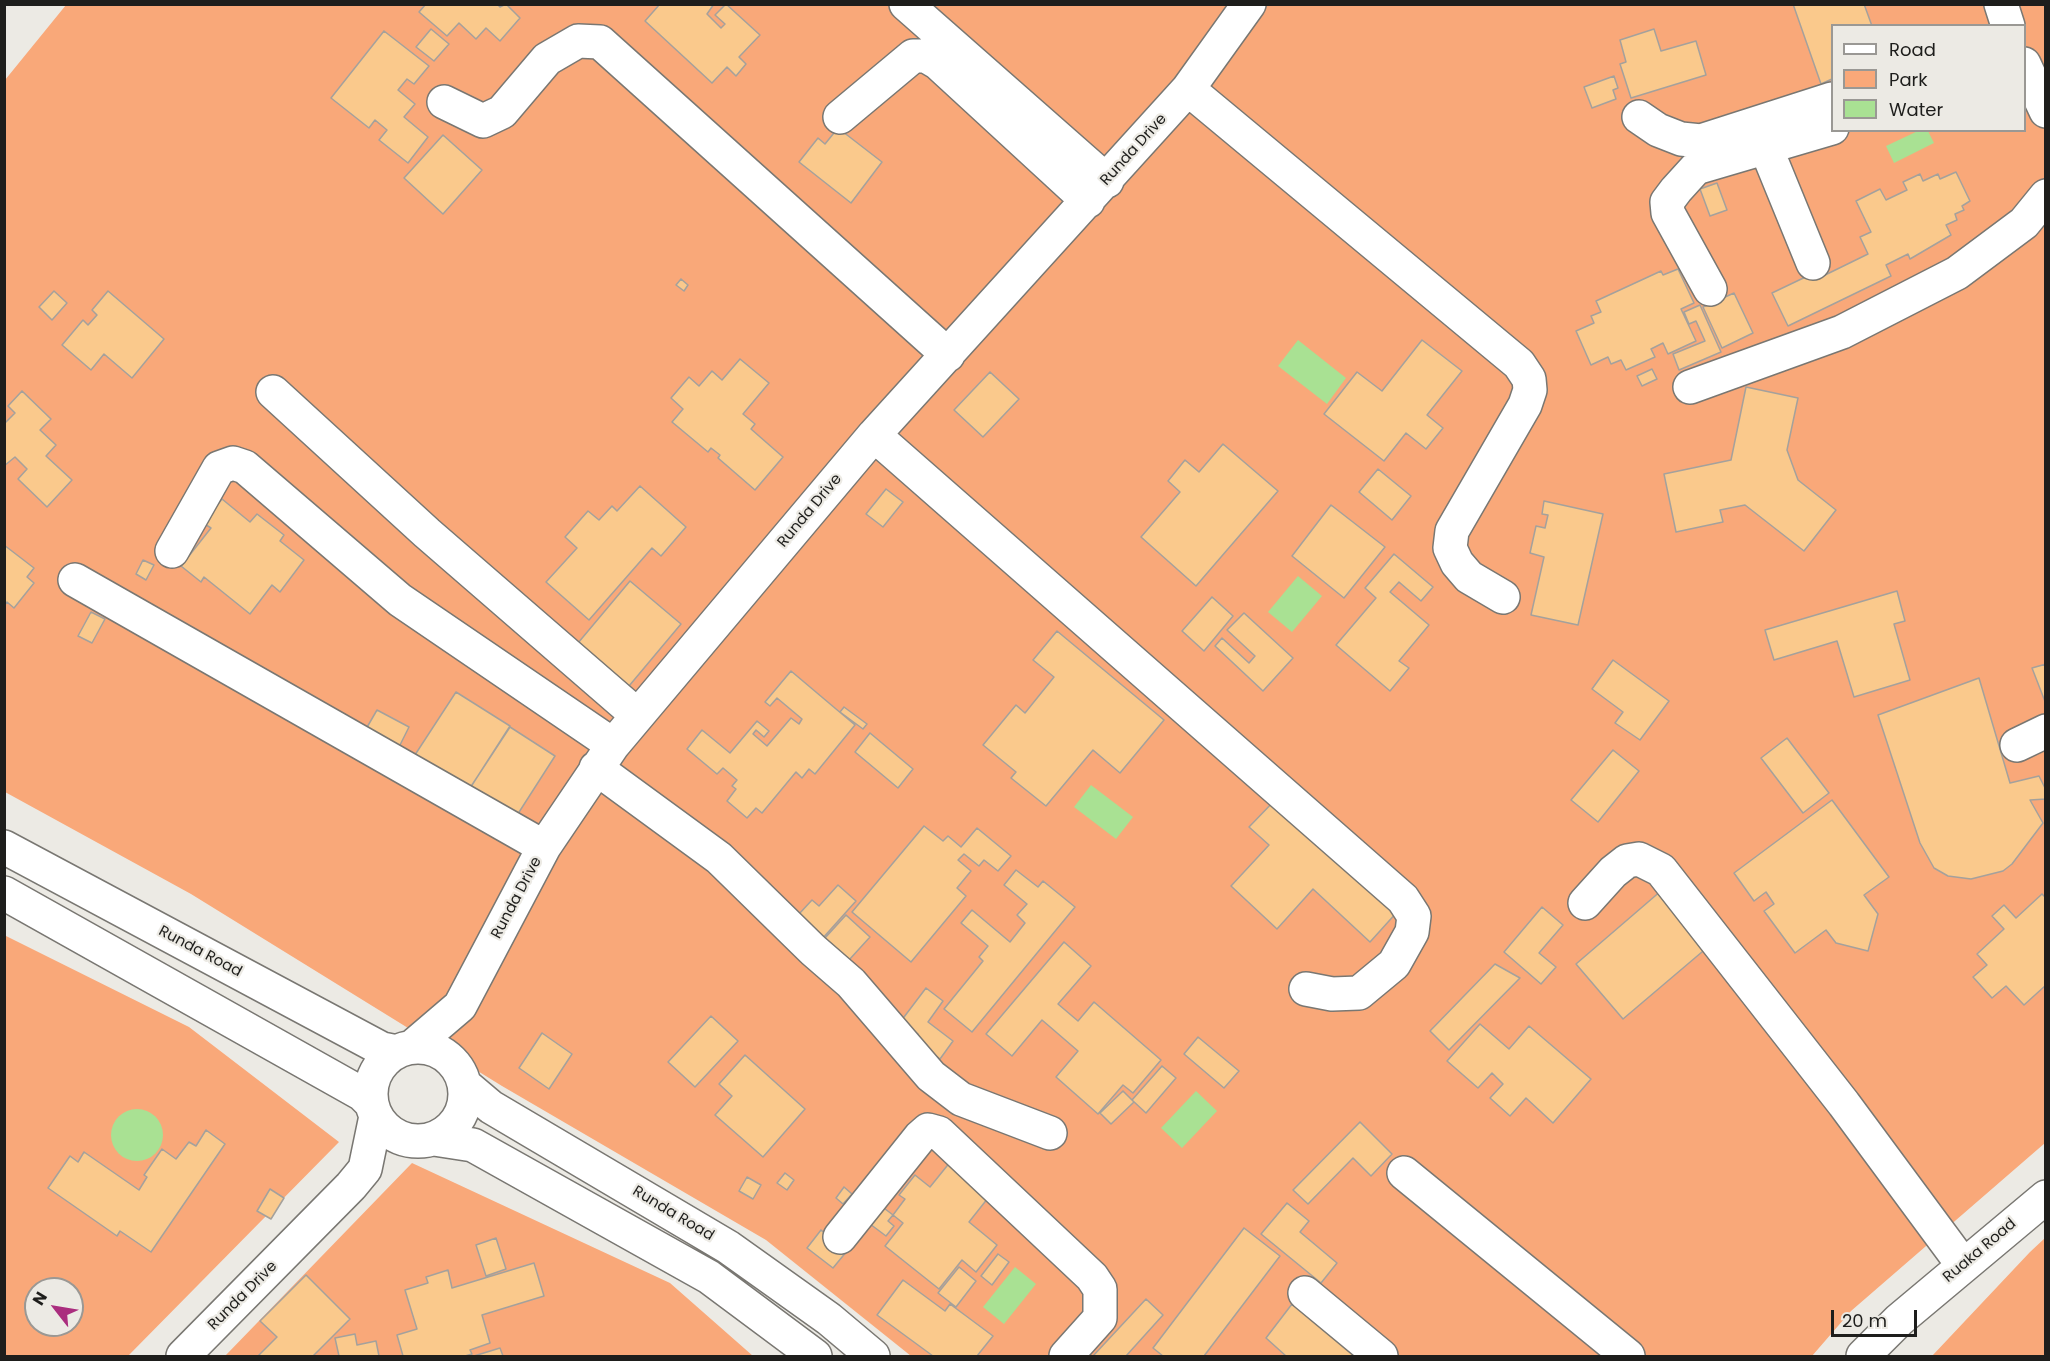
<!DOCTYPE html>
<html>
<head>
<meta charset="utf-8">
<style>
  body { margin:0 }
  #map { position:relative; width:2050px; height:1361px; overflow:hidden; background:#eceae4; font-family:Poppins,sans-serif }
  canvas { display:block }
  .frame { position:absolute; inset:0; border:6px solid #1e1e1c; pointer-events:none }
  .legend { position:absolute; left:1831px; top:24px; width:195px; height:108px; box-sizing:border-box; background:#eceae4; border:2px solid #9a9894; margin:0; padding:8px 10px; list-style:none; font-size:18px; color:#1e1e1c }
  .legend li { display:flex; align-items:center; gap:12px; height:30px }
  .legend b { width:30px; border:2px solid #9a9894 }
  .north { position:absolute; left:24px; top:1277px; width:60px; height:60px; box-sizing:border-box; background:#eceae4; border:2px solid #9a9894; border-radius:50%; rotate:301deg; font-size:16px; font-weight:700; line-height:24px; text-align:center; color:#1e1e1c }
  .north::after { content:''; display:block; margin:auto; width:21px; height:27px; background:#aa2d7e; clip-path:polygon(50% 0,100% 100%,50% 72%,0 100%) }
  .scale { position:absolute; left:1831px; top:1310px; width:86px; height:27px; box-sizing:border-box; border:3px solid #1e1e1c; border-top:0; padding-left:8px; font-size:18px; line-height:21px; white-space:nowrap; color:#1e1e1c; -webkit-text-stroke:4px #eceae4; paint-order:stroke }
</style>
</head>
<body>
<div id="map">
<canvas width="2050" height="1361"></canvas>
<div class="frame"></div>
<ul class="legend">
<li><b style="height:8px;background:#fff"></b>Road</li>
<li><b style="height:16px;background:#f9a879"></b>Park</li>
<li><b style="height:16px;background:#a9e193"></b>Water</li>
</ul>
<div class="north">N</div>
<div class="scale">20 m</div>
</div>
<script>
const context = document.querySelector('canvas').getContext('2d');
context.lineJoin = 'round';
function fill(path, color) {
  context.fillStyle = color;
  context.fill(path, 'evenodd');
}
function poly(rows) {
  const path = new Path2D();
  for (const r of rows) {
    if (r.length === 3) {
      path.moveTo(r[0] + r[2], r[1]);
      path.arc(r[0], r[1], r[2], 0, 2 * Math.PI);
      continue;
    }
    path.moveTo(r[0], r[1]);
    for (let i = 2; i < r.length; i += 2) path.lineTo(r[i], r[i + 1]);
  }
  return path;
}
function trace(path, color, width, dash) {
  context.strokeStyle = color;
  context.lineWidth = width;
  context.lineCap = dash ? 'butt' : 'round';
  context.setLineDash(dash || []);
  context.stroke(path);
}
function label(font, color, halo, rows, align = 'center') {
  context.font = font + ' Poppins,sans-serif';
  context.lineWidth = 4.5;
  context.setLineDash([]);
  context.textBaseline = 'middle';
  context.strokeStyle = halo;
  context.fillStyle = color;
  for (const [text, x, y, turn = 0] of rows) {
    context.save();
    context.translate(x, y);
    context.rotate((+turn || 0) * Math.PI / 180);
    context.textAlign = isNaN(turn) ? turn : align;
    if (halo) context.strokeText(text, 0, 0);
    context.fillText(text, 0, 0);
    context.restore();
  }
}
fill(poly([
  [66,5,2045,5,2045,1143,1851,1311,1812,1356,911,1356,766,1240,502,1086,191,894,5,792,5,80],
  [1832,26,2024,26,2024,130,1832,130],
  [4,935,189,1027,339,1142,128,1356,5,1356],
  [36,1289,72,1289,72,1325,36,1325],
  [412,1163,670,1283,753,1356,225,1356],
  [2045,1238,2045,1356,1932,1356,2030,1252]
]), '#f9a879');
fill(poly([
  [1920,130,1928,131,1934,143,1894,163,1886,146],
  [1298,340,1346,378,1327,404,1278,366],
  [1298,576,1322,596,1292,632,1268,612],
  [1091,785,1133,817,1116,839,1074,807],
  [1196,1091,1217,1111,1182,1148,1161,1128],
  [137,1135,26],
  [1015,1267,1036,1284,1004,1324,983,1307]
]), '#a9e193');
const building = poly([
  [426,4,497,4,500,7,506,4,520,18,500,41,486,28,476,39,459,23,447,36,419,12,426,4],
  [660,4,714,4,707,14,721,28,725,24,715,15,726,4,760,35,739,57,746,64,736,76,727,67,712,83,645,21,660,4],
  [1793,4,1864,4,1872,26,1832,26,1832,79,1821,84,1793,4],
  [431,29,449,44,434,61,416,47,431,29],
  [1654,29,1661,51,1696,41,1706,75,1631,98,1620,64,1626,62,1620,40,1654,29],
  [384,31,429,66,414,84,407,79,398,90,415,104,404,117,428,137,408,163,379,140,387,130,375,120,369,128,331,98,384,31],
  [1614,76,1618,88,1613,90,1616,99,1592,108,1584,87,1614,76],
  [838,128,882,162,851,203,799,162,818,138,825,144,838,128],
  [443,135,482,170,443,214,404,178,443,135],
  [1956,172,1970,201,1962,206,1964,210,1955,214,1957,220,1946,225,1951,235,1910,259,1908,254,1886,265,1891,276,1788,326,1772,293,1818,271,1821,277,1868,254,1860,237,1871,232,1856,201,1880,189,1886,200,1907,190,1903,182,1920,174,1923,181,1938,174,1940,179,1956,172],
  [1717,183,1727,210,1710,216,1700,189,1717,183],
  [1678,269,1694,303,1681,309,1696,341,1668,354,1663,343,1651,349,1655,357,1626,370,1621,360,1611,364,1608,357,1591,365,1576,331,1594,323,1591,316,1601,312,1596,301,1661,271,1663,275,1678,269],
  [681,279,688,285,684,291,676,285,681,279],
  [54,291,67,303,52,320,39,307,54,291],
  [108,291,164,339,132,378,104,354,91,370,62,345,83,320,88,325,97,315,92,310,108,291],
  [1734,293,1753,333,1722,348,1703,307,1734,293],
  [1700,305,1721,352,1679,370,1673,354,1705,341,1696,321,1689,324,1684,312,1700,305],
  [1422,340,1462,371,1427,415,1443,428,1426,449,1406,433,1384,461,1324,414,1357,372,1382,391,1422,340],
  [740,359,769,383,743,414,755,424,751,429,783,457,755,490,718,458,720,455,711,448,708,452,672,422,683,409,671,398,689,377,699,386,712,371,722,380,740,359],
  [1652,369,1657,379,1642,386,1637,376,1652,369],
  [990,372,1019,399,983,437,954,410,990,372],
  [1746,387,1798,398,1787,450,1798,480,1836,510,1804,551,1745,505,1720,510,1723,522,1676,532,1664,474,1731,460,1746,387],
  [22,391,51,419,40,430,56,445,46,456,72,480,47,507,18,479,27,469,15,457,4,466,4,424,15,413,8,406,22,391],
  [1223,444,1278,491,1196,586,1141,537,1180,492,1168,481,1185,460,1199,472,1223,444],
  [1378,469,1411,496,1392,520,1359,492,1378,469],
  [640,486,686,527,661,556,652,548,589,620,546,582,577,548,565,537,588,511,599,520,612,506,617,511,640,486],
  [886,489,903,502,883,527,866,514,886,489],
  [222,499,250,522,257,514,284,535,280,541,304,560,280,592,272,585,250,614,204,577,201,582,181,566,211,528,203,523,222,499],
  [1544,501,1603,514,1578,625,1531,615,1544,557,1530,553,1536,526,1545,528,1548,515,1542,514,1544,501],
  [1331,505,1385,547,1344,598,1292,556,1331,505],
  [4,545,34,568,27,577,34,583,14,608,7,602,4,606,4,545],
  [1394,554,1433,587,1421,601,1399,582,1390,592,1429,625,1399,661,1409,668,1390,691,1336,645,1376,598,1365,588,1394,554],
  [143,560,154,565,146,580,136,574,143,560],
  [630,581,681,624,629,686,578,643,630,581],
  [1897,591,1905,621,1894,624,1910,680,1854,697,1837,641,1774,660,1765,630,1897,591],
  [1212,597,1233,616,1204,651,1182,631,1212,597],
  [91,612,105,619,92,643,78,636,91,612],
  [1244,613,1293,658,1263,691,1215,646,1222,638,1249,663,1255,656,1227,630,1244,613],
  [1057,631,1164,720,1120,773,1093,750,1046,806,1011,778,1016,772,983,745,1016,705,1025,713,1054,677,1033,660,1057,631],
  [1613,660,1669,701,1640,740,1615,723,1623,712,1592,689,1613,660],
  [2046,664,2046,704,2032,668,2046,664],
  [791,671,855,725,815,774,809,769,802,778,796,772,762,813,756,808,747,818,727,801,736,789,732,786,737,780,723,768,717,774,687,749,702,730,730,753,757,721,769,731,764,737,756,730,753,734,767,746,791,718,799,724,802,719,777,698,770,706,765,702,791,671],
  [1979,678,2010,783,2039,776,2046,790,2046,799,2030,800,2043,823,2012,864,2003,871,1971,879,1948,876,1934,868,1920,843,1878,715,1979,678],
  [456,692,510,726,465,796,411,761,456,692],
  [844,707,867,724,863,729,840,712,844,707],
  [377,710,409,727,399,747,366,729,377,710],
  [510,727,555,756,514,820,468,791,510,727],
  [870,733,913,769,898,788,855,752,870,733],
  [1787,738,1829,793,1803,813,1761,758,1787,738],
  [1613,750,1639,771,1598,822,1571,800,1613,750],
  [1277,798,1398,911,1370,942,1313,889,1277,929,1231,886,1269,845,1249,827,1277,798],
  [1832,800,1889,877,1864,895,1878,914,1868,951,1836,943,1826,930,1795,953,1764,911,1774,904,1766,892,1754,901,1734,873,1832,800],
  [924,826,943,841,948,836,961,847,977,828,1011,856,998,871,984,860,979,866,964,854,958,860,971,871,957,888,966,896,911,962,852,912,924,826],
  [1016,870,1038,887,1043,881,1075,907,972,1032,944,1009,983,961,979,957,988,946,961,923,972,910,1010,942,1025,923,1017,915,1027,904,1004,885,1016,870],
  [838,885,856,901,822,939,799,914,812,900,819,906,838,885],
  [1662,890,1709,946,1623,1019,1576,964,1662,890],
  [2042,894,2046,898,2046,985,2024,1005,2006,986,1992,998,1973,977,1987,965,1977,954,2004,929,1992,916,2004,905,2016,918,2042,894],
  [1542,907,1563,925,1539,953,1556,967,1541,984,1504,952,1542,907],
  [846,915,870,937,849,960,825,938,846,915],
  [1064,942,1091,966,1058,1004,1078,1021,1094,1002,1161,1060,1133,1093,1123,1085,1098,1114,1056,1077,1078,1051,1042,1020,1012,1056,986,1034,1064,942],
  [1495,964,1520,978,1449,1050,1430,1031,1495,964],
  [926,988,943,1001,928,1022,953,1041,940,1059,914,1039,918,1034,901,1021,926,988],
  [711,1016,738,1041,695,1087,668,1062,711,1016],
  [1480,1024,1509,1049,1529,1026,1591,1079,1553,1123,1526,1098,1510,1116,1490,1098,1503,1084,1492,1073,1478,1088,1447,1061,1480,1024],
  [542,1033,572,1054,549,1089,519,1068,542,1033],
  [1198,1037,1239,1071,1224,1088,1184,1054,1198,1037],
  [745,1055,805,1109,763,1157,715,1115,732,1096,719,1084,745,1055],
  [1162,1066,1176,1078,1146,1113,1132,1100,1162,1066],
  [1123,1091,1134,1102,1111,1124,1100,1113,1123,1091],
  [1360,1122,1392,1154,1371,1176,1353,1158,1308,1204,1293,1190,1360,1122],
  [206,1130,225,1144,151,1252,120,1231,117,1236,48,1188,70,1156,78,1162,84,1152,139,1190,147,1177,144,1175,162,1149,176,1159,189,1142,196,1146,206,1130],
  [951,1161,992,1193,969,1222,997,1245,976,1272,962,1260,939,1289,885,1246,903,1223,893,1215,905,1199,899,1195,915,1175,930,1187,951,1161],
  [785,1173,794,1180,787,1190,777,1183,785,1173],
  [747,1177,761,1185,753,1199,739,1191,747,1177],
  [844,1187,852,1194,843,1204,836,1198,844,1187],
  [270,1189,284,1198,271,1219,257,1211,270,1189],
  [859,1189,893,1215,888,1221,894,1226,886,1236,846,1206,859,1189],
  [1287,1203,1309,1221,1300,1232,1337,1263,1321,1283,1261,1234,1287,1203],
  [1244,1228,1280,1256,1204,1356,1163,1356,1153,1348,1244,1228],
  [821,1230,847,1251,833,1268,807,1248,821,1230],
  [496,1238,506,1269,486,1276,476,1245,496,1238],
  [998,1254,1009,1262,992,1285,981,1276,998,1254],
  [534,1263,544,1296,482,1315,490,1343,470,1350,472,1354,465,1356,403,1356,397,1335,417,1329,405,1290,428,1283,426,1277,448,1270,452,1288,534,1263],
  [959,1267,976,1281,956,1307,938,1293,959,1267],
  [306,1275,350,1319,313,1356,258,1356,277,1337,260,1321,306,1275],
  [903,1280,945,1311,950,1304,993,1336,977,1356,933,1356,877,1315,903,1280],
  [1146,1299,1163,1315,1126,1356,1093,1356,1146,1299],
  [1292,1304,1361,1356,1286,1356,1266,1338,1292,1304],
  [355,1334,357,1345,376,1341,379,1356,339,1356,335,1338,355,1334],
  [500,1348,503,1356,474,1356,500,1348]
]);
fill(building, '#fac98c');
trace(building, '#a4a19c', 1.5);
const minor = poly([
  [906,4,1107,181],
  [2001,4,2008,26],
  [2024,64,2046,111],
  [1188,89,1519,364,1529,379,1530,390,1525,405,1452,531,1450,548,1457,563,1469,577,1503,597],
  [444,102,483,121,502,112,547,59,578,41,600,42,948,355],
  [840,117,913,56,926,56,938,63,1088,201],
  [1639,117,1658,130,1681,139,1701,141,1832,99],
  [1766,148,1813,263],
  [1710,289,1668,213,1667,202,1676,190,1696,168,1832,128],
  [1690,387,1842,332,1957,273,2024,223,2046,196],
  [273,392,427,533,637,715],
  [874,435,1403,899,1414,916,1412,932,1394,964,1359,993,1332,994,1306,989],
  [172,551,219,468,233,463,245,467,400,600,613,745],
  [75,580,544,847],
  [2017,745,2046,731],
  [596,768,719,858,813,950,851,983,931,1076,961,1099,1050,1133],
  [4,847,382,1049,397,1052],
  [4,893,362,1094,371,1103],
  [1585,903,1613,872,1627,861,1639,859,1661,870,1844,1104,1963,1265],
  [418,1094,47],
  [412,1047,460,1006,544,847,613,745,874,435,1188,89,1249,4],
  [465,1085,491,1107,728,1247,829,1319,873,1356],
  [434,1139,473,1145,709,1277,815,1356],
  [1404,1173,1628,1356],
  [840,1237,920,1137,928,1130,939,1133,1092,1277,1100,1289,1100,1318,1066,1356],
  [1305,1293,1381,1356],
  [183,1356,351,1186,365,1169,376,1116],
  [1863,1356,1899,1320,2046,1197]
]);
trace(minor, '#797772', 36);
trace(minor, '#fff', 33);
label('15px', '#1e1e1c', '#eceae4', [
  ["Runda Drive",1134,150,-48],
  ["Runda Drive",810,511,-50],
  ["Runda Drive",517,898,-62],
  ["Runda Road",200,952,28],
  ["Runda Road",673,1214,31],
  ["Ruaka Road",1980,1251,-40],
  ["Runda Drive",243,1296,-45]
]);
</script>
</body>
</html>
